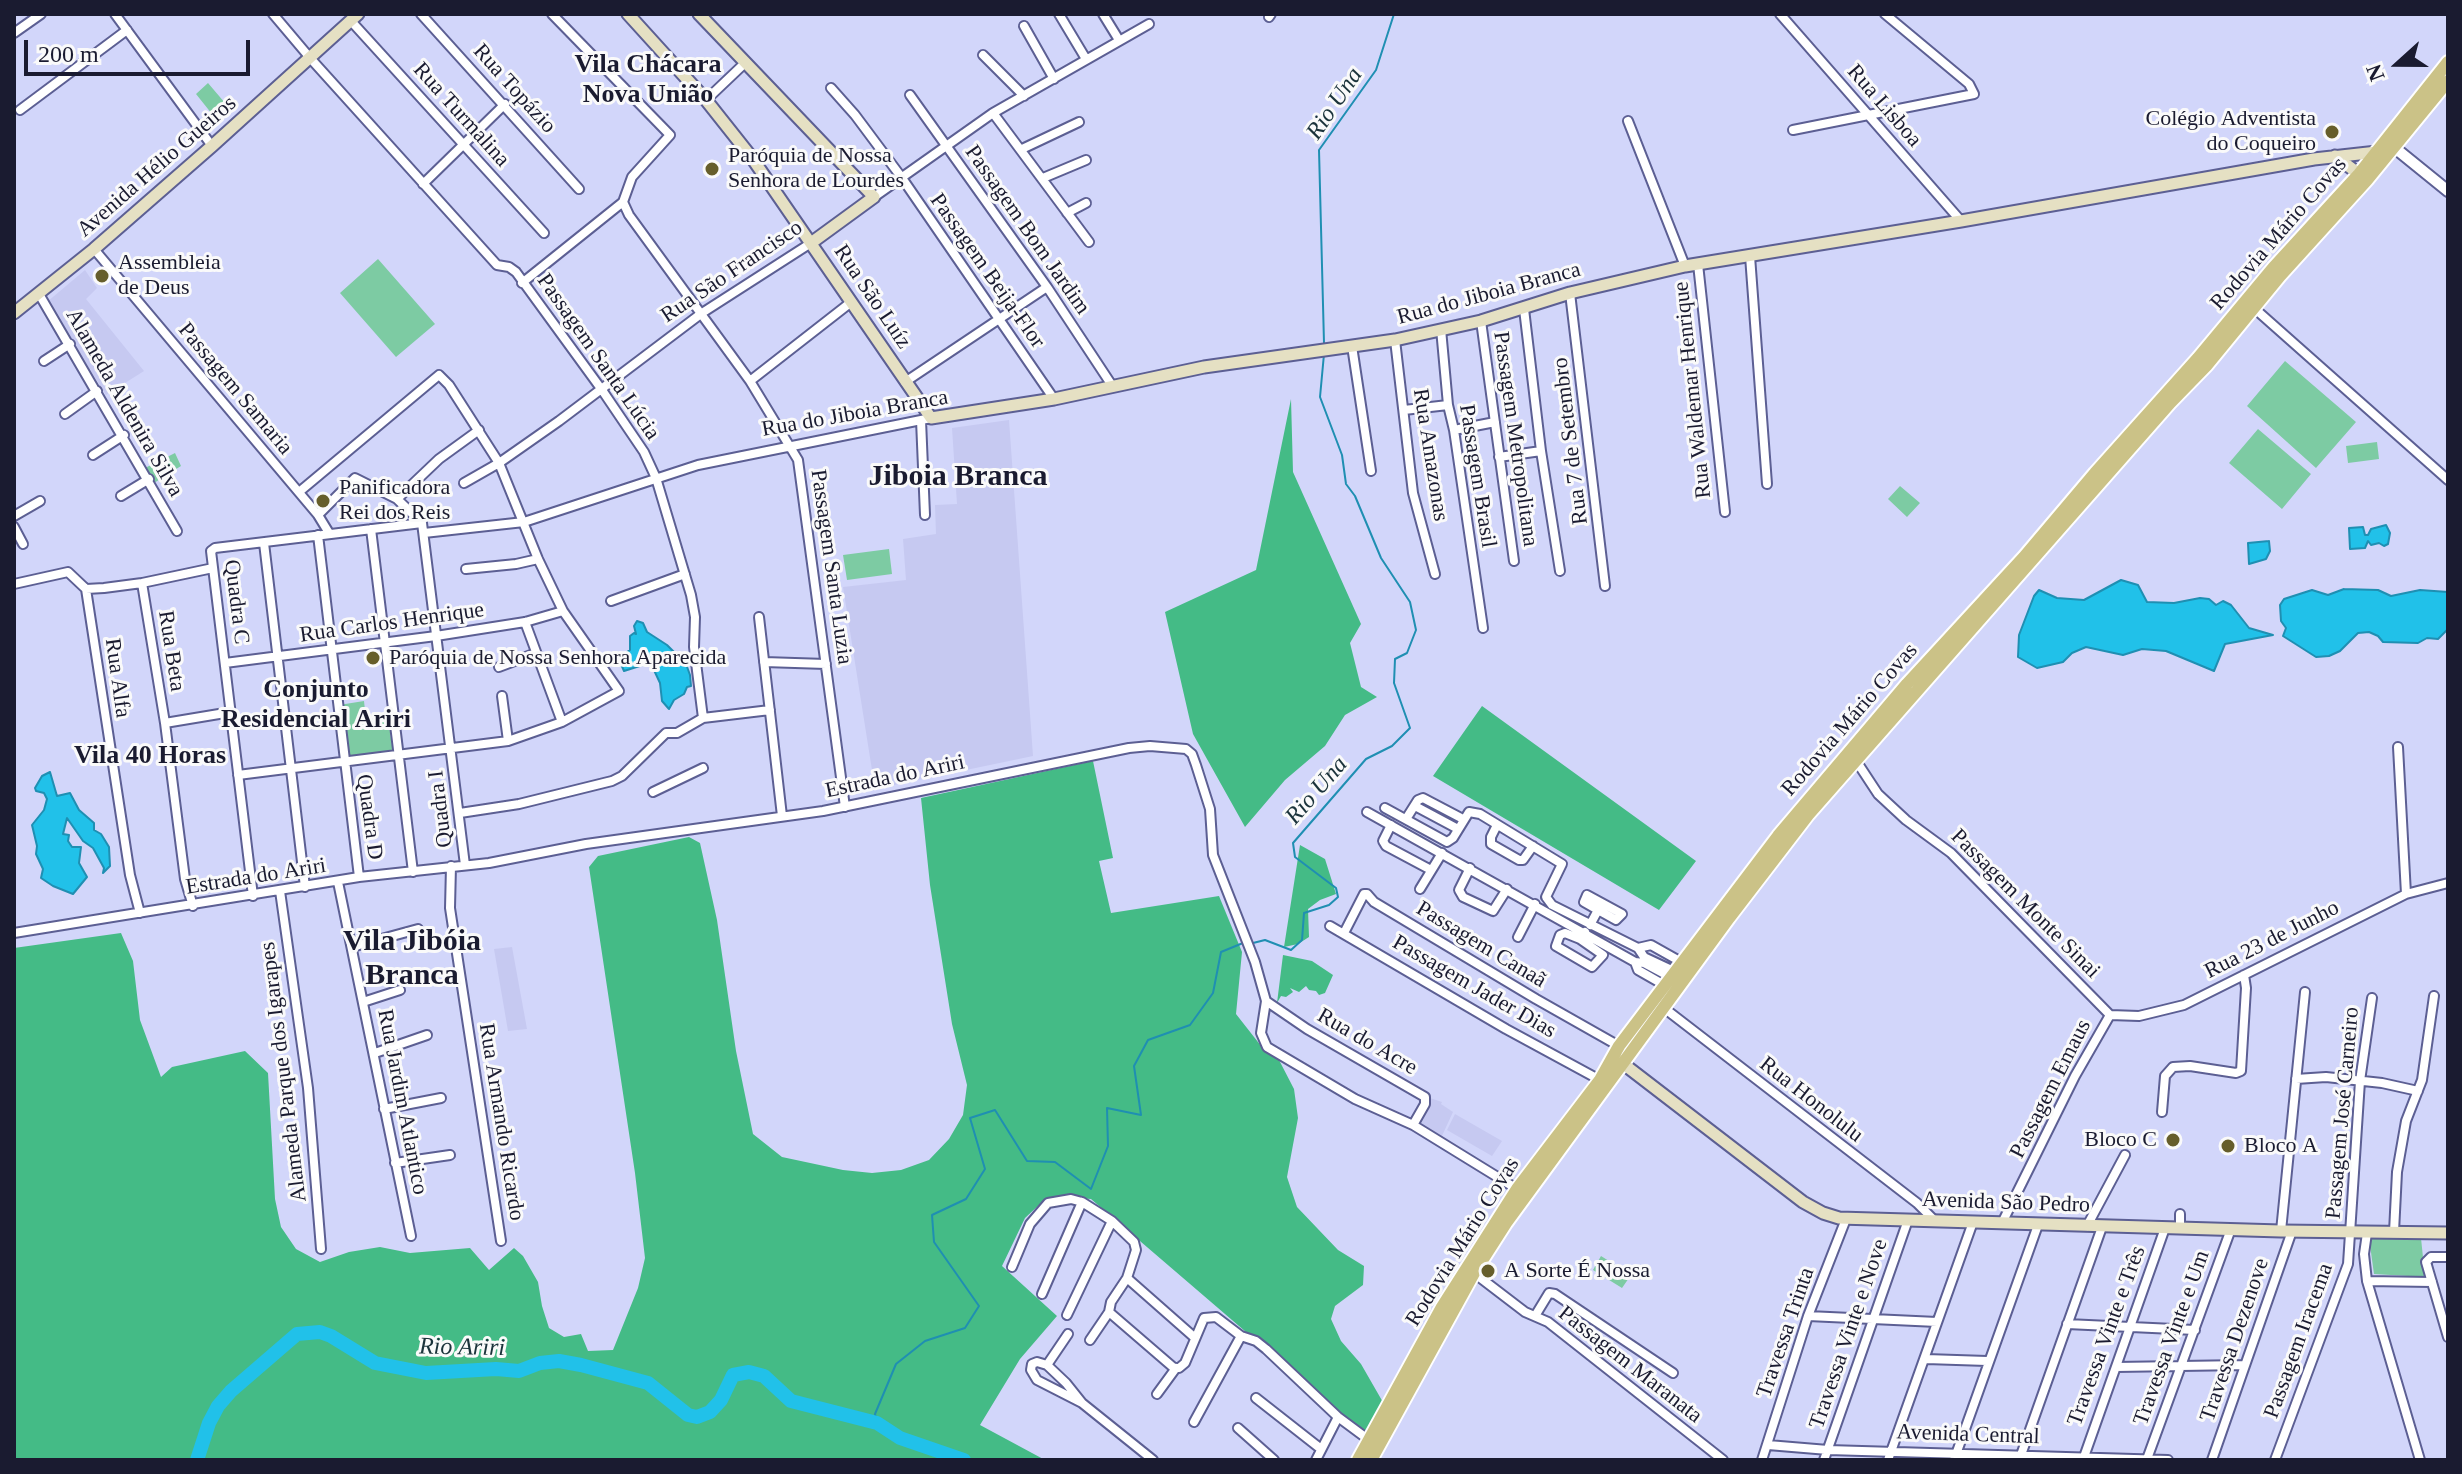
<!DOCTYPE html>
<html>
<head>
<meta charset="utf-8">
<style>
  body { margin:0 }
  #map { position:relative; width:2462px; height:1474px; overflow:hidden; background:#d2d6fa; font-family:Georgia,serif }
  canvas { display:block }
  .frame { position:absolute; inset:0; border:16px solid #1a1b30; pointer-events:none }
  .north { position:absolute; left:2358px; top:24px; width:80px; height:80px; -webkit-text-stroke:6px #fafafa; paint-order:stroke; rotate:249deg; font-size:22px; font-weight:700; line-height:32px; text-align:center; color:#1a1b30 }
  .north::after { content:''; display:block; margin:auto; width:28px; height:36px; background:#1a1b30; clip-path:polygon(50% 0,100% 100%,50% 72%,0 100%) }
  .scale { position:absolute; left:24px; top:40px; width:226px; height:36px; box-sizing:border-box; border:4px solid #1a1b30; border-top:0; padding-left:10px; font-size:24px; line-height:28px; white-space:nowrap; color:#1a1b30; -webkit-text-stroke:6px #fafafa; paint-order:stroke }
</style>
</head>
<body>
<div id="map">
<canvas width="2462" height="1474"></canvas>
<div class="frame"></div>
<div class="north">N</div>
<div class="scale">200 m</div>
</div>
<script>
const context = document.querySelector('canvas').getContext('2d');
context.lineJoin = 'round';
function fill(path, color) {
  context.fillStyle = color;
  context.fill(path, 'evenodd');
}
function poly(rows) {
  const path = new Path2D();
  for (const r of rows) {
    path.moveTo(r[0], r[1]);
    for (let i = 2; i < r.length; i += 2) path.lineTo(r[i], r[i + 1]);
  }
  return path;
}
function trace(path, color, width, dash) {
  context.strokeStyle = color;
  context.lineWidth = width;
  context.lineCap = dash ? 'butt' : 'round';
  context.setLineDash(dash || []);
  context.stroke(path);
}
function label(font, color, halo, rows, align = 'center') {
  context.font = font + ' Georgia,serif';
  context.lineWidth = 6;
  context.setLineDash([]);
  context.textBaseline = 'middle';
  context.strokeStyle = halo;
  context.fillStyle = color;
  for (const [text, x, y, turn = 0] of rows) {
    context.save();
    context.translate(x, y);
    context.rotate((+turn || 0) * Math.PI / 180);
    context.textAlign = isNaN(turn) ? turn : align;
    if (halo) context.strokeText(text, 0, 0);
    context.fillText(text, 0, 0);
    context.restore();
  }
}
fill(poly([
  [85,270,97,288,86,299,144,371,106,395,47,302],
  [1009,420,1033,756,875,789,843,587,906,580,903,539,936,534,935,505,957,504,952,428],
  [512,947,527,1029,508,1031,494,949],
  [1430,1098,1442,1102,1441,1104,1453,1112,1441,1138,1417,1125],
  [1455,1114,1502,1141,1492,1156,1447,1130]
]), '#c6c9f1');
fill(poly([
  [208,83,225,103,212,114,196,94],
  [378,259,435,324,396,357,340,293],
  [2285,361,2356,422,2316,468,2247,406],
  [2258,429,2311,474,2282,509,2229,463],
  [2377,442,2379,459,2348,463,2346,446],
  [175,453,181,466,154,483,145,468],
  [1900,486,1920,503,1907,517,1888,499],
  [889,549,892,574,847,580,843,555],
  [364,701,366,720,388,718,393,753,346,760,339,705],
  [2369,1238,2421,1238,2425,1277,2374,1274],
  [1601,1256,1631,1275,1622,1288,1593,1270]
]), '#7dcba3');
fill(poly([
  [1291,399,1293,472,1361,624,1350,643,1361,687,1377,697,1345,715,1325,746,1285,780,1245,827,1193,734,1165,612,1256,570],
  [1482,706,1696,861,1659,910,1433,776],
  [1093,761,1113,858,1099,861,1111,913,1219,896,1242,952,1236,1014,1265,1051,1279,1060,1294,1089,1298,1118,1287,1177,1297,1207,1338,1250,1364,1266,1363,1285,1335,1306,1331,1319,1341,1341,1361,1364,1384,1404,1366,1435,1091,1199,1064,1197,1040,1204,1025,1218,1002,1266,1057,1316,1020,1359,980,1425,1045,1460,14,1460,14,948,121,933,133,961,140,1020,161,1077,172,1067,245,1051,268,1073,275,1199,281,1227,296,1249,320,1262,349,1252,380,1247,410,1253,470,1248,489,1270,514,1248,523,1256,538,1282,542,1306,549,1328,564,1337,581,1334,588,1351,613,1350,638,1288,645,1258,635,1173,589,867,598,856,689,837,700,843,717,920,736,1051,753,1134,782,1157,843,1170,872,1173,901,1170,929,1160,949,1139,963,1115,967,1085,952,1024,930,885,921,798],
  [1300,845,1325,859,1336,894,1320,900,1308,909,1309,937,1298,944,1284,947],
  [1283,955,1312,961,1333,975,1325,993,1319,995,1316,991,1309,990,1306,986,1299,992,1290,988,1293,992,1286,997,1281,996,1277,1003]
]), '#44bb86');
const water = poly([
  [2386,525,2390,533,2388,544,2384,546,2379,543,2371,545,2368,541,2365,548,2350,549,2349,528,2363,527,2365,535,2368,535,2371,529,2386,525],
  [2269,541,2270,551,2266,559,2249,564,2248,543,2269,541],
  [2121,580,2138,585,2147,602,2174,603,2200,598,2209,599,2216,605,2223,601,2231,605,2249,628,2273,635,2225,644,2214,671,2166,651,2142,649,2123,655,2086,647,2072,653,2063,662,2037,668,2018,657,2019,635,2034,596,2039,590,2057,598,2084,600,2121,580],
  [2344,589,2378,590,2391,596,2420,590,2448,592,2448,629,2438,639,2427,638,2418,643,2383,642,2378,636,2369,632,2358,633,2340,651,2329,656,2316,657,2283,636,2286,628,2281,621,2280,605,2284,599,2312,590,2328,595,2344,589],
  [637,621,643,623,647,632,667,645,686,664,690,675,691,686,687,687,684,694,674,700,669,709,662,701,660,683,653,668,646,664,624,671,620,662,622,655,630,650,630,636,634,633,636,634,634,626,637,621],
  [50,772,57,796,70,793,79,810,94,823,94,830,101,834,109,847,110,866,103,873,104,868,93,848,83,841,67,818,63,834,69,835,68,841,72,847,81,847,79,863,87,877,73,894,53,886,41,878,43,869,36,854,37,846,32,825,44,810,47,799,44,793,36,791,35,788,42,776,50,772]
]);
fill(water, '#21c1e9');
trace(water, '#1f8fb2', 2);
trace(poly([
  [1324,343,1319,150,1376,70,1394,14],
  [1253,943,1265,940,1291,950,1302,940,1304,913,1329,905,1338,897,1336,888,1295,857,1293,843,1366,759,1392,746,1410,728,1394,683,1395,659,1407,653,1416,630,1410,602,1381,558,1355,496,1346,484,1342,455,1320,397,1324,354],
  [877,1423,875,1414,896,1364,925,1341,965,1328,979,1306,934,1242,932,1215,966,1199,985,1169,970,1118,995,1110,1027,1161,1055,1162,1091,1189,1108,1146,1107,1108,1141,1115,1134,1066,1148,1040,1190,1025,1213,993,1221,952,1243,943]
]), '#1f8fb2', 2);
trace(poly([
  [197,1460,209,1423,218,1406,231,1391,297,1334,320,1332,331,1336,375,1363,426,1373,496,1369,519,1371,540,1363,559,1361,581,1365,648,1383,688,1415,697,1417,710,1412,721,1400,733,1375,749,1372,764,1376,791,1401,877,1423,900,1438,964,1460]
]), '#21c1e9', 14);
const minor = poly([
  [115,14,212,146],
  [273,14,311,59,497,265,509,267,516,272,602,390,644,452,656,478,691,595,695,617,694,647,703,718],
  [421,14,579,189],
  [1059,14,1086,59],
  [1103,14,1119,40],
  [1780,14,1961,221],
  [1269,17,1271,14],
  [351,21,544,233],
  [1024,26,1054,79],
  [14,33,41,14],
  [983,55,1024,96],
  [831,88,855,115,902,178,1054,399],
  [910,95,1047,287,1113,387],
  [706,100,746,62],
  [20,110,127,30],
  [993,113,1089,242],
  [1628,121,1685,266],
  [1793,130,1974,94,1969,84,1885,14],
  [1022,149,1079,122],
  [1043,178,1086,160],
  [423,184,505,104],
  [874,197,993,113,1149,24],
  [623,202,629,215,750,381,798,460,845,807],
  [1067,213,1086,203],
  [94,249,318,515,329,533],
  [1750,256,1767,484],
  [1698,264,1725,512],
  [522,283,623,202,632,177,670,135,552,14],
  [1570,293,1605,586],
  [39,294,177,531],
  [2254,308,2448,480],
  [1524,309,1541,451,1560,571],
  [1481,321,1514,561],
  [1441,329,1448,405,1454,430,1483,628],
  [1395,340,1413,493,1435,574],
  [1352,346,1371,471],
  [44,361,70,344],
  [750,381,850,303],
  [905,382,1047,287],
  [1404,410,1448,405],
  [65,414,97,391],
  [921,420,925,515],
  [1454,430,1495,422],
  [93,455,124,435],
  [1499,457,1541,451],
  [464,483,499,463,559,421,702,313,811,243],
  [121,496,149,479],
  [397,499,439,459,479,430],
  [318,515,355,478,397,499,422,523,465,865],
  [14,516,40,501],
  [14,527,23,544],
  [371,529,413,872],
  [424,533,524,522,698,465,931,418],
  [318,535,359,877],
  [264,543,305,887],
  [466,569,516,564,538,559],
  [142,583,165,723,185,879,193,906],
  [14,584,68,572,86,589,104,588,142,583,213,568],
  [86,589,130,875,140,913],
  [611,601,685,574],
  [759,617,782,816],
  [525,622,562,722],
  [764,662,826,664],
  [225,663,436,636,525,622,563,611],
  [499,667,536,653],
  [502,696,508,741],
  [165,723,231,712],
  [2398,747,2406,894],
  [1855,759,1878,794,1906,820,1951,853,2110,1015],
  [238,775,508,741,562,722,619,691,563,611,538,559,499,463,449,385,439,375,299,492],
  [653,792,703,768],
  [1415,806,1458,829],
  [1385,808,1447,842,1453,838,1469,812,1480,814,1562,864,1546,897,1552,905,1638,948,1644,957,1676,972],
  [1367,812,1635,962,1644,963,1672,978],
  [460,813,519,804,612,781,622,776,666,733,677,733,703,718,770,710],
  [1406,819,1418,800,1423,798,1463,819],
  [1391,825,1383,841,1386,846,1431,870],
  [1497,825,1491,837,1491,844,1519,860,1523,860,1533,846],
  [451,866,450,908,501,1241],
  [1470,868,1459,890,1463,897,1493,911,1507,889],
  [338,882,411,1236],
  [1420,889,1442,853],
  [280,891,308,1088,321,1249],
  [253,896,211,551,215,548,422,523],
  [1590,925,1598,910,1616,920,1622,914,1587,895,1584,902,1598,910],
  [1330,926,1506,1029,1600,1080],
  [14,933,359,877,489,863,586,844,823,811,1129,748,1150,746,1186,749,1192,754,1196,765,1210,809,1213,855,1255,962,1266,1001,1261,1033,1267,1047,1355,1099,1413,1125,1517,1189],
  [1344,933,1364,894,1367,894,1374,902,1536,999,1619,1046],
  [1518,937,1535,904],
  [1580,939,1603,955,1592,967,1556,946,1560,935,1565,933,1580,939,1585,932],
  [352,947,418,929],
  [1638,948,1651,945,1683,963],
  [1635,962,1638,970,1666,986],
  [1266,1001,1307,1029,1425,1097,1425,1104,1413,1125],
  [363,1002,400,990],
  [1664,1008,1917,1203,1935,1221],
  [2110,1015,2139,1016,2184,1005,2406,894,2448,883],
  [375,1053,427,1035],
  [2296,1079,2326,1077,2382,1083,2418,1091],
  [384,1109,441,1098],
  [2162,1112,2165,1076,2173,1067,2190,1066,2236,1073,2241,1071,2246,988,2244,975],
  [395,1163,450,1155],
  [2180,1214,2180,1228],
  [2002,1223,2075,1076,2110,1015],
  [2087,1226,2125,1155],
  [2281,1231,2305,992],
  [2394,1232,2397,1172,2406,1121,2422,1080,2434,996],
  [2367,1233,2364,1254,2367,1281,2420,1460],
  [2448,1257,2431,1257,2426,1262,2448,1337],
  [1012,1267,1030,1224,1048,1203,1071,1199,1082,1202,1112,1221,1134,1242,1136,1250,1127,1278,1111,1302,1109,1312,1174,1368,1179,1368,1185,1363,1204,1318,1216,1317,1241,1336,1194,1422],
  [1474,1273,1525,1312,1548,1322,1723,1460],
  [1127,1278,1194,1337],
  [2367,1281,2432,1282],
  [1042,1294,1082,1202],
  [1067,1315,1112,1221],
  [1535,1316,1549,1293,1555,1294,1673,1373],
  [1808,1316,1937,1322],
  [2067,1324,2195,1330],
  [1241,1336,1256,1341,1266,1349,1338,1417,1369,1440],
  [1090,1340,1109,1312],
  [1926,1359,1987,1361],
  [1047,1365,1068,1334],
  [2116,1367,2244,1365],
  [1157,1394,1176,1368],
  [1256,1398,1321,1449],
  [1082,1403,1066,1383,1047,1365,1037,1362,1032,1364,1031,1370,1037,1380,1082,1403,1153,1460],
  [1238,1428,1274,1460],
  [1768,1445,1828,1450,2168,1460],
  [2021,1455,2102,1227],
  [2084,1457,2165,1228],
  [2147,1459,2231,1229],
  [1316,1460,1338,1417],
  [1762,1460,1808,1316,1846,1219],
  [1824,1460,1908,1220],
  [1888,1460,1973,1222],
  [1954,1460,2038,1225],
  [2212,1460,2292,1231],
  [2275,1460,2348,1264,2360,1081,2372,998]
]);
const tertiary = poly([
  [2390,144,2448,191]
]);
const secondary = poly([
  [628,14,706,100,752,158,931,418,1054,399,1204,367,1395,340,1481,321,1570,293,1685,266,1961,221,2314,159,2377,152],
  [699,14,874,197,811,243],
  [2335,156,2359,174],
  [14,313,94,249,212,146,358,14],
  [1617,1059,1803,1202,1823,1213,1839,1218,2281,1231,2448,1233]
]);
const primary = poly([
  [1358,1460,1442,1307,1517,1189,1600,1080,1619,1046,1778,836,1907,684,2024,557,2095,473,2198,358,2273,268,2359,174,2448,62],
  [1371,1460,1474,1273,1506,1223,1729,918,1808,815,2170,403,2207,365,2280,276,2367,180,2448,81]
]);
trace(minor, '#5c5f93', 12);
trace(tertiary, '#5c5f93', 14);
trace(secondary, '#5c5f93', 15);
trace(primary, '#fff', 16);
trace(minor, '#fff', 8);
trace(tertiary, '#fff', 10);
trace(secondary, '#e5e0c3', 11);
trace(primary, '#cbc287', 12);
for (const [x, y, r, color] of [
  [2332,132,8,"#665e2b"],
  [712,169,8,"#665e2b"],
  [102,276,8,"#665e2b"],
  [323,501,8,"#665e2b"],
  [373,658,8,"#665e2b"],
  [2173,1140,8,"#665e2b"],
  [2228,1146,8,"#665e2b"],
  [1488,1271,8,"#665e2b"]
]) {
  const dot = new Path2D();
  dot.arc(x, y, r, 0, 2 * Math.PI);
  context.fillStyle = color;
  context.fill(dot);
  trace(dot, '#fafafa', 3);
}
label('22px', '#1a1b30', '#fafafa', [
  ["Rua Topázio",514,89,48],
  ["Rua Lisboa",1884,106,49],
  ["Rua Turmalina",461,115,48],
  ["Avenida Hélio Gueiros",157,167,-41],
  ["Passagem Bom Jardim",1027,230,55],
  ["Rodovia Mário Covas",2279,234,-49],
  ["Passagem Beija-Flor",987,271,55],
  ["Rua São Francisco",732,272,-34],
  ["Rua do Jiboia Branca",1489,294,-15],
  ["Rua São Luíz",872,297,56],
  ["Passagem Santa Lúcia",598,357,55],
  ["Passagem Samaria",235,389,50],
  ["Rua Waldemar Henrique",1693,390,-96],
  ["Alameda Aldenira Silva",124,403,60],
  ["Rua do Jiboia Branca",855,414,-10],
  ["Passagem Metropolitana",1515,439,82],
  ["Rua 7 de Setembro",1571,441,-97],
  ["Rua Amazonas",1430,455,81],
  ["Passagem Brasil",1477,476,81],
  ["Passagem Santa Luzia",831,567,82],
  ["Quadra C",236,602,83],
  ["Rua Carlos Henrique",392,623,-8],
  ["Rua Beta",171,651,81],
  ["Rua Alfa",117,678,82],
  ["Rodovia Mário Covas",1850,720,-49],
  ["Estrada do Ariri",895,777,-12],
  ["Quadra I",441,809,-97],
  ["Quadra D",369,817,82],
  ["Estrada do Ariri",256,877,-9],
  ["Passagem Monte Sinai",2025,904,45],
  ["Rua 23 de Junho",2272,940,-27],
  ["Passagem Canaã",1481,945,31],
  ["Passagem Jader Dias",1474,987,30],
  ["Rua do Acre",1367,1042,30],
  ["Alameda Parque dos Igarapes",284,1072,-97],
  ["Passagem Emaus",2051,1089,-63],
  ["Rua Honolulu",1811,1100,38],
  ["Rua Jardim Atlantico",402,1102,79],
  ["Passagem José Carneiro",2343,1113,-85],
  ["Rua Armando Ricardo",501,1122,81],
  ["Avenida São Pedro",2006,1203,2],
  ["Rodovia Mário Covas",1463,1242,-58],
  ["Travessa Trinta",1786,1333,-71],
  ["Travessa Vinte e Nove",1849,1334,-71],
  ["Travessa Vinte e Três",2107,1336,-70],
  ["Travessa Vinte e Um",2172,1338,-70],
  ["Travessa Dezenove",2235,1340,-71],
  ["Passagem Iracema",2299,1341,-70],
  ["Passagem Maranata",1630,1365,38],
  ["Avenida Central",1968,1435,2]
]);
label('22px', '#1a1b30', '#fafafa', [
  ["Colégio Adventista",2316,119,"right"],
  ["do Coqueiro",2316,144,"right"],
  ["Paróquia de Nossa",728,156],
  ["Senhora de Lourdes",728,181],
  ["Assembleia",118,263],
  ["de Deus",118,288],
  ["Panificadora",339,488],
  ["Rei dos Reis",339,513],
  ["Paróquia de Nossa Senhora Aparecida",389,658],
  ["Bloco C",2157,1140,"right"],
  ["Bloco A",2244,1146],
  ["A Sorte É Nossa",1504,1271]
], 'left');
label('italic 24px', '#1b333b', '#fafafa', [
  ["Rio Una",1335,104,-56],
  ["Rio Una",1317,791,-49],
  ["Rio Ariri",462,1348,1]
]);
label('bold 26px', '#1a1b30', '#fafafa', [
  ["Vila Chácara",648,65],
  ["Nova União",648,95],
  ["Conjunto",316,690],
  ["Residencial Ariri",316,720],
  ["Vila 40 Horas",150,756]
]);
label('bold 30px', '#1a1b30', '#fafafa', [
  ["Jiboia Branca",958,477],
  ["Vila Jibóia",412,942],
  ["Branca",412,976]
]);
</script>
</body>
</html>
